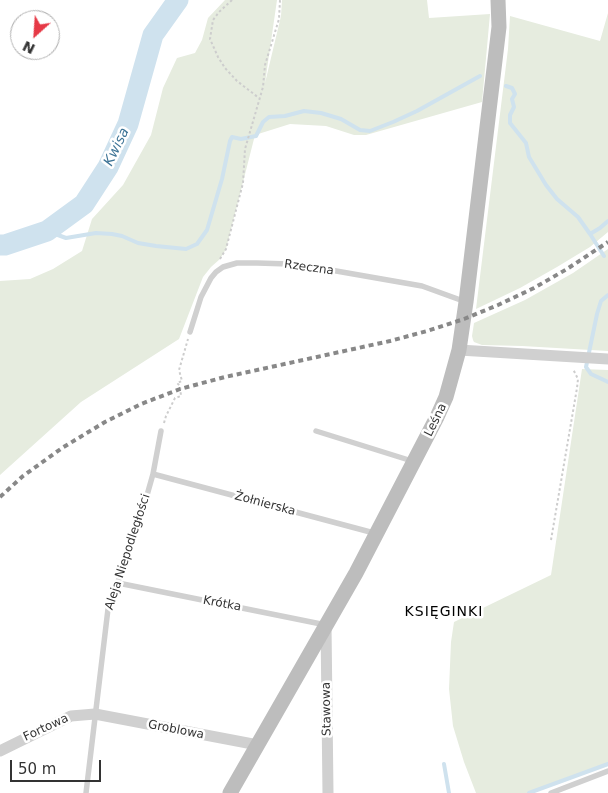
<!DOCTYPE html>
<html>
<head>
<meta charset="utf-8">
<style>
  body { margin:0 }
  #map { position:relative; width:608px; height:793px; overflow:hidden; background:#fff; font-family:"DejaVu Sans",sans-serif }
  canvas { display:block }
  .north { position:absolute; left:10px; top:10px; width:50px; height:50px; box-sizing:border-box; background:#fff; border:1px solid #adadad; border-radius:50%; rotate:206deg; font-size:14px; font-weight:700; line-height:20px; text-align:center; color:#333 }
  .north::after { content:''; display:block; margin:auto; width:18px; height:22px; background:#e63946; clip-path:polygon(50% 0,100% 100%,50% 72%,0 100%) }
  .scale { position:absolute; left:10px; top:760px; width:91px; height:22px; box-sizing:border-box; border:2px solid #333; border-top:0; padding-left:6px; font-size:15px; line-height:18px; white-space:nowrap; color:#333; -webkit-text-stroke:4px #fff; paint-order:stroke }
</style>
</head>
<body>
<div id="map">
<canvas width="608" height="793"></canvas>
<div class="north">N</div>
<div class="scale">50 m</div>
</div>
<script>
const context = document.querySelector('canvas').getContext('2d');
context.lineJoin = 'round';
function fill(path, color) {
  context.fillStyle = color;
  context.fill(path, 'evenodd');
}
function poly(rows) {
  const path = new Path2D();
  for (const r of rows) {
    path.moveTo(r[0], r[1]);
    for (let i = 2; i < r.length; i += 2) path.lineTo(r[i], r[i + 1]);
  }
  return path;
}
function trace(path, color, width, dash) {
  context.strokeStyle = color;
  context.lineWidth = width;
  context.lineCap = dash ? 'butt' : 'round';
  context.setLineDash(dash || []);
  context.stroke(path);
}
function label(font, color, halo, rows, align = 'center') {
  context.font = font + ' "DejaVu Sans",sans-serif';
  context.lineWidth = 5;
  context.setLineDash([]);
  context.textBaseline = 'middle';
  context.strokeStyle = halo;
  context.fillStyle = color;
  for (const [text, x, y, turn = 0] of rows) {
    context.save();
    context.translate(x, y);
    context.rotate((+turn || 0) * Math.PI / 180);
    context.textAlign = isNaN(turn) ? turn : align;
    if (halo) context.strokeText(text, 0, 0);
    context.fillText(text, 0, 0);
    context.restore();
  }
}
fill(poly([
  [225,0,277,0,265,83,281,16,282,0,427,0,429,18,490,14,482,102,366,135,354,135,326,126,290,124,255,135,226,249,220,259,211,267,203,277,179,339,81,402,0,475,0,281,30,279,53,269,82,251,92,219,123,185,151,135,163,88,177,58,195,53,202,40,208,18],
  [608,13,608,232,590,247,557,267,520,288,476,309,508,49,510,16,600,41],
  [608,249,608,351,522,346,482,345,474,342,473,340,472,336,474,323,525,300,573,273],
  [582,369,608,370,608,764,528,793,476,793,464,762,453,726,449,689,451,642,454,622,551,575]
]), '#e6ecdf');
trace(poly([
  [506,86,512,88,515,94,512,99,514,107,510,115,510,123,526,143,529,157,546,185,557,199,578,217,590,234,604,256],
  [47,231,66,238,96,233,112,234,122,236,138,243,156,246,186,249,197,244,207,230,222,179,230,141,232,137,241,139,256,136,263,122,269,117,285,116,304,111,321,113,341,119,360,130,370,131,393,122,417,111,480,76],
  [590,234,600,228,608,221],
  [608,295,601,301,597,314,586,367,591,374,608,382],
  [444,764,449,793],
  [529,793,608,764]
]), '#cfe2ee', 4);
trace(poly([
  [0,245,5,245,47,231,84,204,108,167,128,124,153,35,178,0]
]), '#cfe2ee', 21);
trace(poly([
  [232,0,219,12,213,20,210,39,218,57,225,68,237,81,259,98],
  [220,259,226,249,243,183,245,149,263,87,265,65,279,19,280,0],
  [164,423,166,416,175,398,181,396,180,386,177,383,182,381,179,370,188,339],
  [551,540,577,388,578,379,573,369]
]), '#cdcdcd', 2, [2.5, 2.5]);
trace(poly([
  [190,332,201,297,211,278,216,272,223,267,237,263,257,263,289,264,319,268,422,286,466,302],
  [316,431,412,461],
  [153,474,374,533],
  [118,583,326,625],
  [86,793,108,609,138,527,153,474,161,431],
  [551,793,608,771]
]), '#d0d0d0', 5.5);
trace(poly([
  [459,350,608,359],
  [326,625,328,793],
  [0,751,71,716,95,714,258,745]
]), '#d0d0d0', 11);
trace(poly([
  [230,793,356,573,437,417,446,397,459,350,466,302,499,27,498,0]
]), '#bdbdbd', 15);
trace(poly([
  [0,497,23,476,62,448,105,422,141,404,180,389,225,377,390,341,427,331,464,319,498,305,534,288,567,269,608,242]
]), '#888', 4, [5, 4]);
label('12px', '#333', '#fff', [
  ["Rzeczna",309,268,8],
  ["Leśna",436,420,-64],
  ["Żołnierska",265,504,15],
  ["Aleja Niepodległości",128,552,-72],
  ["Krótka",222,604,11],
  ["Stawowa",327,709,-91],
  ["Fortowa",46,728,-25],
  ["Groblowa",176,730,11]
]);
label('italic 14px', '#3f7597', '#fff', [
  ["Kwisa",117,147,-64]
]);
context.letterSpacing = '1px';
label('14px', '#000', '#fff', [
  ["KSIĘGINKI",444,612]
]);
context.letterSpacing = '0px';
</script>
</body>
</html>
